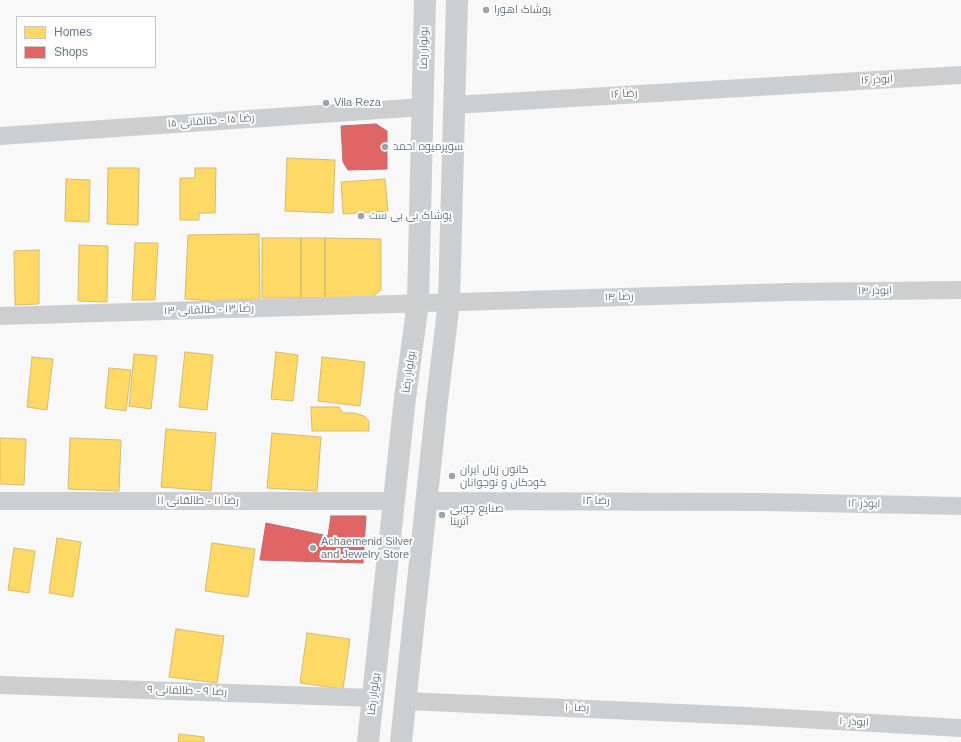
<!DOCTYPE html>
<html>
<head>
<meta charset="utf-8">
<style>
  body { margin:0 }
  #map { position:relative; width:961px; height:742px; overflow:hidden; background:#f8f8f8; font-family:Arial,sans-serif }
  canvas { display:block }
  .legend { position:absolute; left:16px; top:16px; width:140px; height:52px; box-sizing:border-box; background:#fff; border:1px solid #c3c9cf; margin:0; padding:5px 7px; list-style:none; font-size:12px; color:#6a7886 }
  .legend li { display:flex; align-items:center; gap:8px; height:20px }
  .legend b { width:20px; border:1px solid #c3c9cf }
</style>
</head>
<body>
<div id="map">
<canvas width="961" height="742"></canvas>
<ul class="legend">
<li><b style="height:11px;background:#ffd966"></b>Homes</li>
<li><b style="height:11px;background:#e06666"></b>Shops</li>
</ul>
</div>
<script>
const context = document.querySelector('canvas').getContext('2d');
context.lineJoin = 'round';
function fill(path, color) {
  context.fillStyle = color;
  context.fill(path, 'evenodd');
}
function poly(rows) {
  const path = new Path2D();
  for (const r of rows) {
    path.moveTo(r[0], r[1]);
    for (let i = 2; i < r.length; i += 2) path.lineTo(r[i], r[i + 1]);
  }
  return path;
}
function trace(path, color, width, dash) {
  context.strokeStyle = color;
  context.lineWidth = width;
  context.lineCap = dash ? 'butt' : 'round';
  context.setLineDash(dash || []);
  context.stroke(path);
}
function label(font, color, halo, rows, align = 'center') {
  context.font = font + ' Arial,Cairo,sans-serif';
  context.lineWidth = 4;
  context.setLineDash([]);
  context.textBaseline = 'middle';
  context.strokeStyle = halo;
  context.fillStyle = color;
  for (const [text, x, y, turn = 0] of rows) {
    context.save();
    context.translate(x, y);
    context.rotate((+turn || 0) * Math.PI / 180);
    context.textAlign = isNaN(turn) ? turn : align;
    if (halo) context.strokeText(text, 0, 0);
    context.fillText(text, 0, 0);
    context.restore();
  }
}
const homes = poly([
  [287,158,335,160,333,213,285,211,287,158],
  [108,168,139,168,138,225,107,224,108,168],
  [195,168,216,168,215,213,199,213,199,220,180,220,180,178,195,178,195,168],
  [66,179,90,180,89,222,65,221,66,179],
  [385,179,388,211,343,214,341,182,385,179],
  [259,234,260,299,212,301,185,299,188,235,259,234],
  [262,238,301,238,301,298,262,298,262,238],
  [301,238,325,238,325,298,301,298,301,238],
  [325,238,381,239,381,290,372,297,325,298,325,238],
  [135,243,158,243,155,300,132,300,135,243],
  [79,245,108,246,107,302,78,301,79,245],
  [39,250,39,304,15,305,14,251,39,250],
  [185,352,213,355,207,410,179,407,185,352],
  [276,352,298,355,293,401,271,399,276,352],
  [134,354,157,356,151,409,129,406,134,354],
  [32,357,53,359,47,410,27,407,32,357],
  [322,357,365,362,360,406,318,401,322,357],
  [109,368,131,370,126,411,105,408,109,368],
  [311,407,339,407,343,413,355,413,364,416,369,421,369,431,312,431,311,407],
  [166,429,216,433,211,491,161,487,166,429],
  [272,433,321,437,317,491,267,488,272,433],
  [0,438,26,439,24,485,0,484,0,438],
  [70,438,121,440,119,491,68,489,70,438],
  [57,538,81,542,73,597,49,593,57,538],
  [212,543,255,549,248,597,205,591,212,543],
  [14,548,35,551,29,593,8,590,14,548],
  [176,629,224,636,217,683,169,677,176,629],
  [307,633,350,639,343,689,300,683,307,633],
  [179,734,204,737,204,742,178,742,179,734]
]);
fill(homes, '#ffd966');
trace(homes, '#d2bc70', 1);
const shops = poly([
  [376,124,387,131,387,169,348,170,343,162,341,126,376,124],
  [331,516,366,516,363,563,260,560,266,523,328,536,331,516]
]);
fill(shops, '#e06666');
trace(shops, '#bd6b70', 1);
trace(poly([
  [454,105,961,75],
  [0,136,423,107],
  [0,316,788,292,961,290],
  [0,501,395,501],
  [427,501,766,502,961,506],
  [0,685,374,698],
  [406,701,748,716,961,728]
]), '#cdcecf', 18);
trace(poly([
  [368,742,405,398,418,303,425,0],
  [401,742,437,401,449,302,457,0]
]), '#cdcecf', 22);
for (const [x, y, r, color] of [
  [486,10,4,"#9ca5ae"],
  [326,103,4,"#9ca5ae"],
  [385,147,4,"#9ca5ae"],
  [361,216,4,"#9ca5ae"],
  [452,476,4,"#9ca5ae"],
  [442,515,4,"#9ca5ae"],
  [313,548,4,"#9ca5ae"]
]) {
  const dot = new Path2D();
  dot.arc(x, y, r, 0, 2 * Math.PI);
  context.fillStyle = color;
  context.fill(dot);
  trace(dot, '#fff', 1.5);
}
label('11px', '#6a7886', '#fff', [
  ["پوشاک اهورا",494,10],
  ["Vila Reza",334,103],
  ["سوپرمیوه احمد",393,147],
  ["پوشاک بی بی ست",369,216],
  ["کانون زبان ایران",460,470],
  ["کودکان و نوجوانان",460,483],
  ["صنایع چوبی",450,509],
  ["آترینا",450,522],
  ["Achaemenid Silver",321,542],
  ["and Jewelry Store",321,555]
], 'left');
label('11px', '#6a7886', '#fff', [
  ["بولوار رضا",424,48,-89],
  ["ابوذر ۱۶",877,80,-3],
  ["رضا ۱۶",624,94,-4],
  ["رضا ۱۵ - طالقانی ۱۵",211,121,-4],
  ["ابوذر ۱۴",875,291,-1],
  ["رضا ۱۴",619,297,-2],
  ["رضا ۱۳ - طالقانی ۱۳",209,310,-2],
  ["بولوار رضا",409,372,-82],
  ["رضا ۱۱ - طالقانی ۱۱",198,501],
  ["رضا ۱۲",596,501],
  ["ابوذر ۱۲",864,504,1],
  ["رضا ۹ - طالقانی ۹",187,691,2],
  ["بولوار رضا",374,694,-83],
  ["رضا ۱۰",577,708,2],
  ["ابوذر ۱۰",854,722,3]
]);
</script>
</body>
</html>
